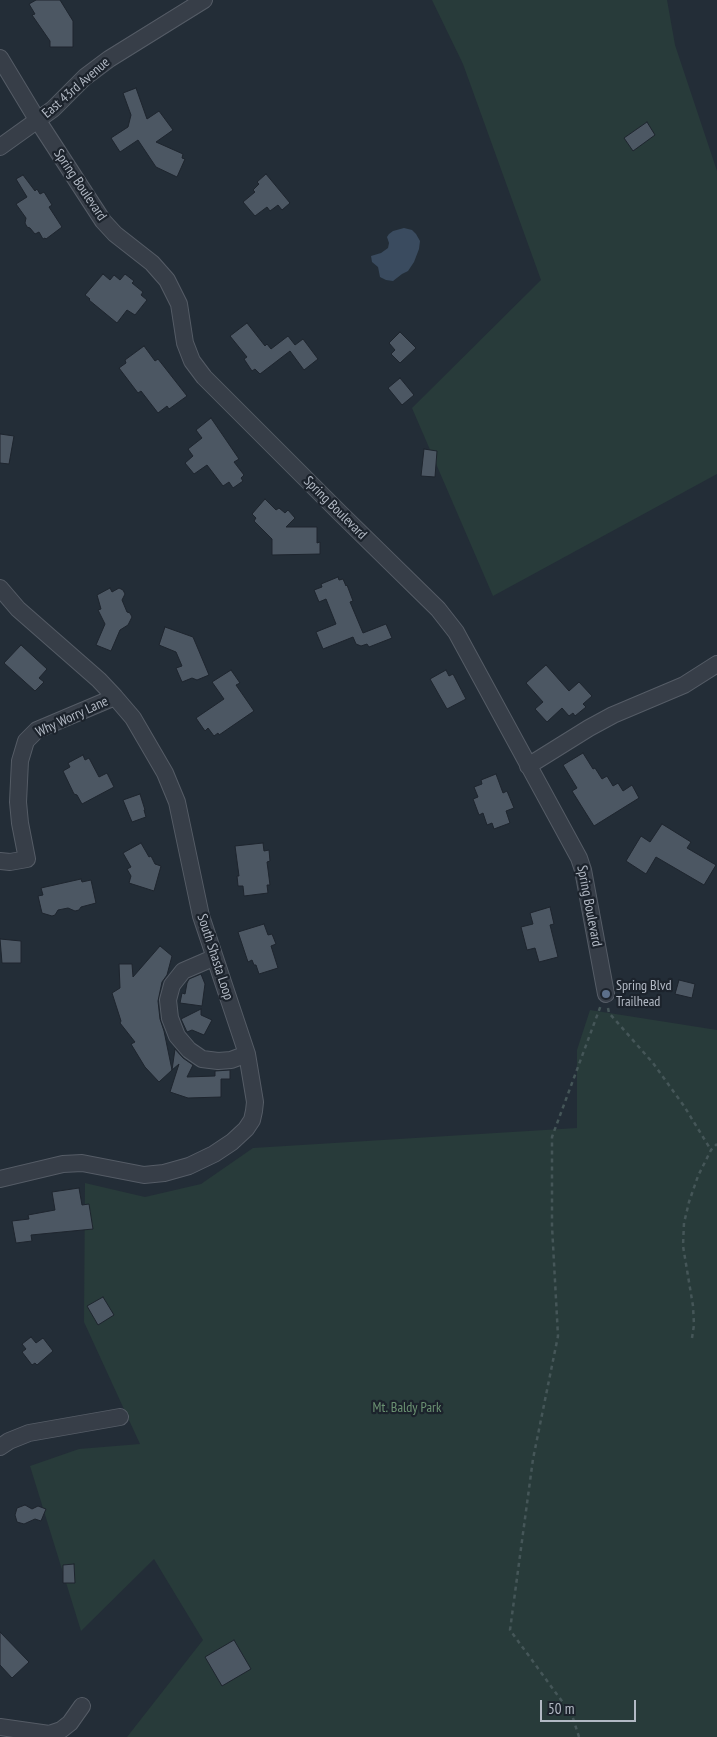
<!DOCTYPE html>
<html>
<head>
<meta charset="utf-8">
<style>
  body { margin:0 }
  #map { position:relative; width:717px; height:1737px; overflow:hidden; background:#232d37; font-family:"PT Sans Narrow",sans-serif }
  canvas { display:block }
  .scale { position:absolute; left:540px; top:1700px; width:96px; height:22px; box-sizing:border-box; border:2px solid #b2b9c4; border-top:0; padding-left:6px; font-size:15px; line-height:18px; white-space:nowrap; color:#b2b9c4; -webkit-text-stroke:4px #1c232c; paint-order:stroke }
</style>
</head>
<body>
<div id="map">
<canvas width="717" height="1737"></canvas>
<div class="scale">50 m</div>
</div>
<script>
const context = document.querySelector('canvas').getContext('2d');
context.lineJoin = 'round';
function fill(path, color) {
  context.fillStyle = color;
  context.fill(path, 'evenodd');
}
function poly(rows) {
  const path = new Path2D();
  for (const r of rows) {
    path.moveTo(r[0], r[1]);
    for (let i = 2; i < r.length; i += 2) path.lineTo(r[i], r[i + 1]);
  }
  return path;
}
function trace(path, color, width, dash) {
  context.strokeStyle = color;
  context.lineWidth = width;
  context.lineCap = dash ? 'butt' : 'round';
  context.setLineDash(dash || []);
  context.stroke(path);
}
function label(font, color, halo, rows, align = 'center') {
  context.font = font + ' "PT Sans Narrow",sans-serif';
  context.lineWidth = 4.5;
  context.setLineDash([]);
  context.textBaseline = 'middle';
  context.strokeStyle = halo;
  context.fillStyle = color;
  for (const [text, x, y, turn = 0] of rows) {
    context.save();
    context.translate(x, y);
    context.rotate((+turn || 0) * Math.PI / 180);
    context.textAlign = isNaN(turn) ? turn : align;
    if (halo) context.strokeText(text, 0, 0);
    context.fillText(text, 0, 0);
    context.restore();
  }
}
fill(poly([
  [432,0,667,0,675,45,717,171,717,474,493,596,412,408,541,280,463,64],
  [590,1010,717,1030,717,1737,127,1737,203,1640,154,1559,81,1631,30,1466,79,1449,140,1444,84,1322,85,1183,145,1197,201,1184,253,1148,577,1128,577,1050]
]), '#283b3a');
fill(poly([
  [404,228,412,230,416,234,420,241,419,249,414,262,408,271,402,274,393,281,386,280,380,277,378,267,372,262,371,256,381,253,388,248,389,243,387,237,389,234,393,231]
]), '#3a4b5f');
const building = poly([
  [36,0,60,0,73,21,73,47,50,47,50,41,32,15,35,14,29,4,36,0],
  [136,88,147,119,159,111,173,130,156,142,183,154,182,158,185,159,177,177,156,167,138,140,120,152,111,138,128,127,131,115,123,93,136,88],
  [647,122,655,135,633,151,624,138,647,122],
  [266,174,290,203,282,210,278,205,270,211,267,207,255,216,243,202,255,192,253,190,259,184,257,182,266,174],
  [23,175,35,191,37,189,40,194,44,192,52,205,49,207,62,227,46,239,45,238,43,239,39,232,35,234,30,228,27,227,25,223,26,218,16,204,27,197,16,179,23,175],
  [103,274,110,280,114,275,120,280,125,274,134,281,132,283,143,292,141,295,147,300,135,315,127,310,117,323,89,300,90,299,85,295,103,274],
  [247,323,265,346,267,344,271,349,288,336,295,345,303,339,318,359,304,370,290,351,260,374,255,369,252,371,244,359,247,357,230,336,247,323],
  [400,332,416,348,400,363,391,354,395,350,389,343,400,332],
  [144,346,155,361,158,359,187,396,169,409,167,406,158,413,141,391,138,393,119,368,126,363,125,360,144,346],
  [400,378,414,395,402,405,388,388,400,378],
  [211,418,239,459,234,462,244,475,241,478,243,481,233,488,229,482,223,486,207,465,194,474,185,463,193,456,188,449,202,438,196,430,211,418],
  [0,434,14,436,9,464,0,463,0,434],
  [424,449,437,451,435,477,421,476,424,449],
  [265,499,276,510,279,508,285,513,288,510,295,518,286,527,317,527,317,543,320,542,320,554,272,555,272,539,254,521,256,518,252,514,265,499],
  [338,577,339,580,343,579,346,586,347,585,353,601,350,602,363,633,386,624,392,638,369,647,367,644,361,646,356,644,353,637,323,649,316,632,336,624,326,599,319,602,314,590,322,587,321,584,338,577],
  [110,588,112,592,119,588,123,590,125,594,122,600,127,612,130,613,132,617,128,625,120,630,111,651,96,645,105,624,98,610,101,609,97,595,110,588],
  [165,627,193,637,209,675,197,680,192,678,182,682,176,668,182,666,176,652,159,645,165,627],
  [21,645,47,669,39,678,44,682,35,691,4,663,21,645],
  [546,665,569,691,579,682,592,696,583,704,586,707,575,716,573,713,569,716,562,708,547,722,535,709,543,702,526,683,546,665],
  [231,670,240,683,236,685,254,711,219,735,218,733,214,736,208,728,205,731,196,718,224,699,212,682,231,670],
  [446,670,449,676,453,674,466,699,447,709,430,679,446,670],
  [583,753,593,769,595,768,602,779,607,776,613,786,618,783,623,791,632,785,639,798,594,826,572,791,577,788,563,765,583,753],
  [83,755,85,760,89,758,99,777,107,773,114,787,82,804,77,795,74,794,63,771,70,767,68,763,83,755],
  [496,774,503,793,507,791,514,808,506,811,510,823,494,829,492,823,487,825,483,813,479,815,473,799,478,797,474,787,482,784,481,780,496,774],
  [140,794,145,810,144,810,146,817,132,822,123,800,140,794],
  [662,824,691,842,687,848,716,865,704,885,656,857,646,874,626,861,641,836,650,842,662,824],
  [141,843,149,857,151,856,155,864,161,866,154,891,129,883,131,876,127,869,131,867,123,853,141,843],
  [263,843,264,851,269,850,270,861,267,862,270,885,267,885,268,893,244,896,243,886,238,886,237,876,239,876,235,846,263,843],
  [81,879,82,882,91,880,96,903,81,907,79,910,75,911,68,908,58,910,55,915,52,916,42,913,38,896,43,895,41,888,81,879],
  [550,907,554,924,550,925,558,957,539,962,535,948,527,950,521,927,533,924,530,913,550,907],
  [264,924,268,935,272,934,276,944,271,946,278,968,259,974,256,965,254,965,252,960,248,962,238,932,264,924],
  [0,939,21,941,21,963,2,963,0,939],
  [160,946,172,956,167,975,162,982,158,1001,160,1019,164,1031,172,1070,159,1082,145,1067,131,1044,135,1042,120,1023,121,1021,112,993,120,988,119,964,132,964,133,977,160,946],
  [201,974,205,984,202,1006,180,1003,182,993,185,994,187,983,189,979,201,974],
  [679,980,695,984,692,998,675,994,679,980],
  [201,1009,201,1015,212,1020,204,1035,192,1030,187,1032,181,1019,201,1009],
  [175,1049,183,1058,193,1065,187,1077,215,1076,215,1071,230,1070,230,1079,221,1079,221,1097,188,1098,170,1092,179,1064,172,1070,175,1049],
  [79,1188,82,1205,89,1204,93,1229,31,1235,32,1241,16,1243,12,1221,29,1219,28,1215,55,1210,52,1192,79,1188],
  [103,1297,114,1315,98,1325,87,1306,103,1297],
  [31,1337,36,1343,43,1338,53,1351,37,1365,35,1363,32,1365,22,1352,26,1349,22,1344,31,1337],
  [25,1505,32,1509,38,1506,46,1509,41,1521,35,1519,24,1524,17,1522,15,1515,17,1508,25,1505],
  [74,1564,75,1583,63,1583,63,1565,74,1564],
  [0,1632,29,1662,12,1678,0,1665,0,1632],
  [234,1640,251,1669,222,1686,205,1657,234,1640]
]);
fill(building, '#4c5763');
trace(building, '#1e252e', 1);
const minor = poly([
  [0,58,38,121,103,221,115,234,152,263,167,280,179,304,185,343,192,361,204,377,340,513,438,609,456,632,579,858,583,870,606,994],
  [0,147,53,109,85,77,109,59,204,0],
  [0,588,18,609,99,680,115,697,133,718,165,773,177,802,201,916,247,1054,255,1102,254,1111,252,1120,246,1129,232,1142,214,1154,189,1166,164,1173,144,1175,82,1163,63,1164,0,1179],
  [528,766,589,728,613,715,684,685,717,664],
  [0,861,10,862,27,859,20,823,18,802,20,761,26,741,37,730,115,697],
  [213,958,183,971,172,985,168,1000,170,1018,177,1036,189,1050,202,1059,218,1061,231,1060,247,1054],
  [0,1447,9,1441,29,1433,120,1417],
  [0,1727,49,1734,61,1730,70,1723,82,1706]
]);
trace(minor, '#555c66', 18);
trace(poly([
  [608,1008,609,1013,653,1063,684,1106,711,1150],
  [692,1338,694,1325,693,1306,683,1246,684,1223,689,1202,698,1176,711,1150,717,1144],
  [579,1737,572,1715,510,1630,533,1459,558,1336,552,1226,552,1137,601,1005]
]), '#455658', 2.5, [4, 4]);
trace(minor, '#373e48', 16);
for (const [x, y, r, color] of [
  [606,994,5,"#5c6f8a"]
]) {
  const dot = new Path2D();
  dot.arc(x, y, r, 0, 2 * Math.PI);
  context.fillStyle = color;
  context.fill(dot);
  trace(dot, '#1c232c', 2);
}
label('14px', '#b2b9c4', '#1c232c', [
  ["East 43rd Avenue",76,88,-41],
  ["Spring Boulevard",80,185,56],
  ["Spring Boulevard",335,508,45],
  ["Why Worry Lane",72,717,-25],
  ["Spring Boulevard",589,906,79],
  ["South Shasta Loop",215,957,72]
]);
label('14px', '#b2b9c4', '#1c232c', [
  ["Spring Blvd",616,986],
  ["Trailhead",616,1002]
], 'left');
label('14px', '#6b9272', '#1c232c', [
  ["Mt. Baldy Park",407,1408]
]);
</script>
</body>
</html>
